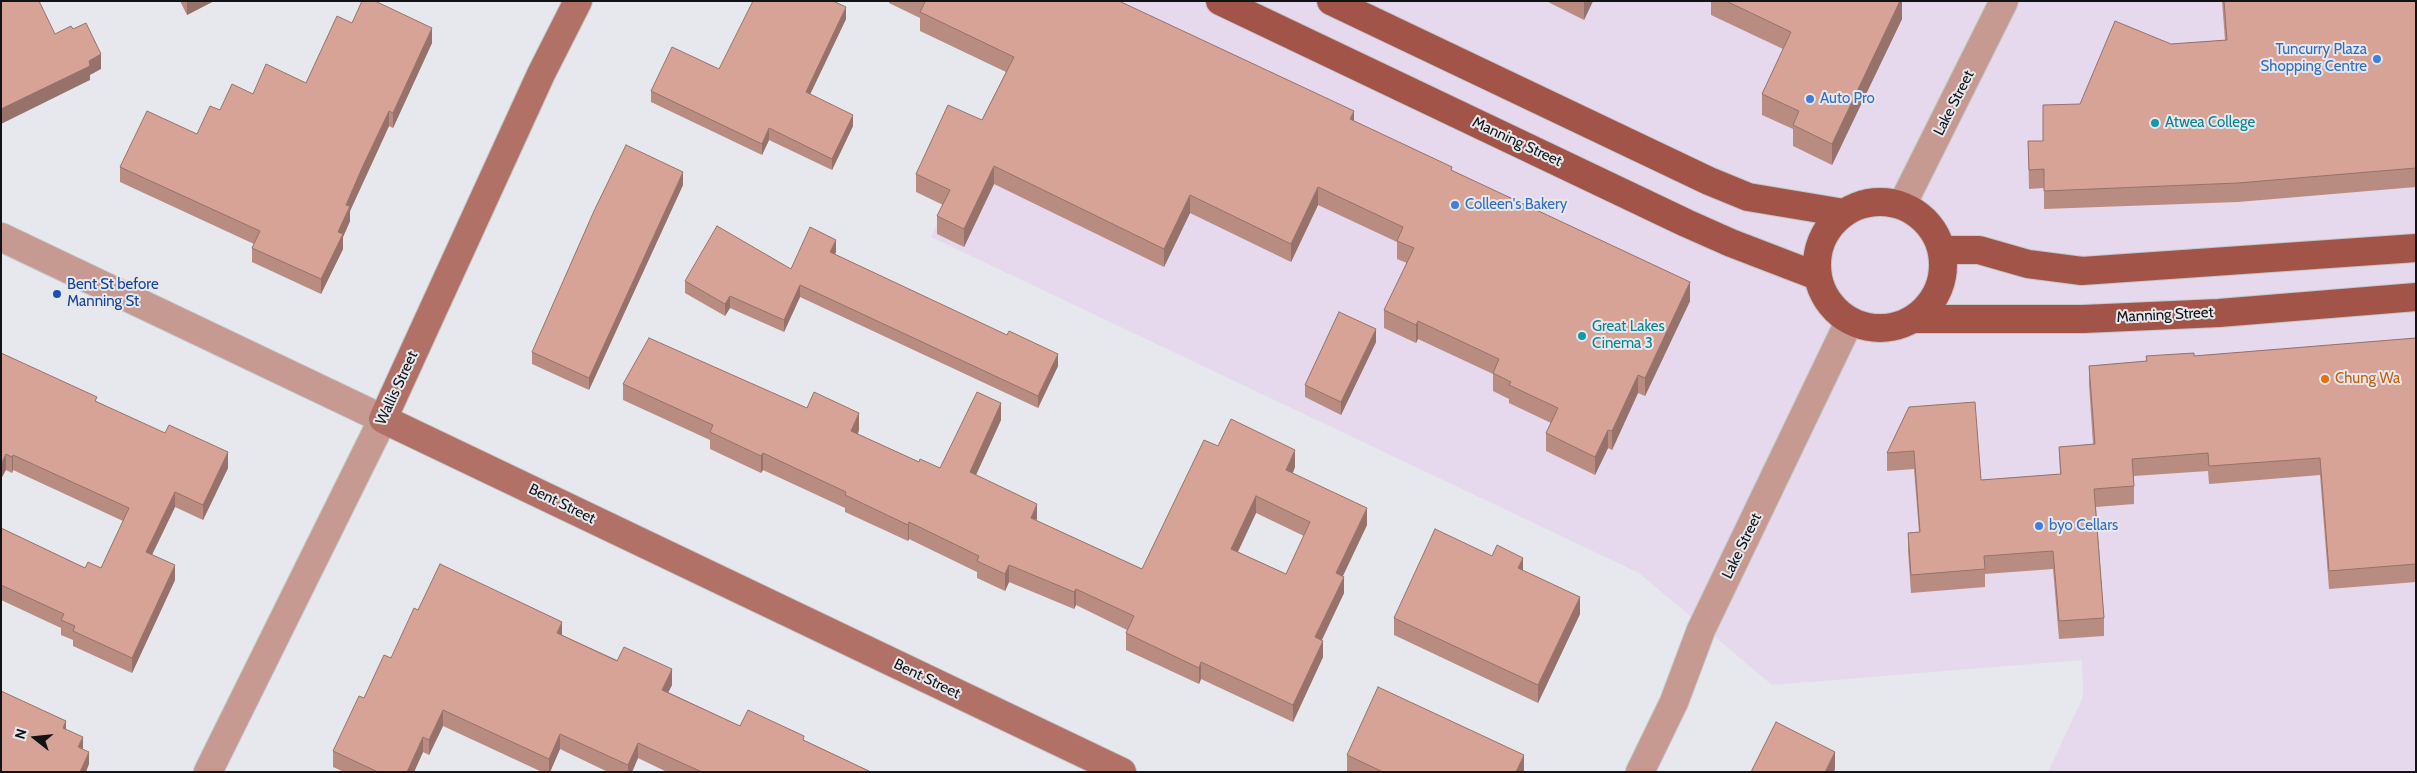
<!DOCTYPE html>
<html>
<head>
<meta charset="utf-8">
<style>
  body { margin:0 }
  #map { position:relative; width:2417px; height:773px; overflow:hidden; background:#e6e8ed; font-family:Cabin,sans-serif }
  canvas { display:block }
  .frame { position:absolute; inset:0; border:2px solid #121314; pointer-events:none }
  .north { position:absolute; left:10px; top:713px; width:50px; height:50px; -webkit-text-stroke:4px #e6e8ed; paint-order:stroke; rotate:286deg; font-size:14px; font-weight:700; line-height:20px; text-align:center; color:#121314 }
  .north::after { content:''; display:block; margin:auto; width:18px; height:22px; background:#121314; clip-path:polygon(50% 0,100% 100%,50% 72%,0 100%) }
</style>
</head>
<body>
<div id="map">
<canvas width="2417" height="773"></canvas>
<div class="frame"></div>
<div class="north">N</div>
</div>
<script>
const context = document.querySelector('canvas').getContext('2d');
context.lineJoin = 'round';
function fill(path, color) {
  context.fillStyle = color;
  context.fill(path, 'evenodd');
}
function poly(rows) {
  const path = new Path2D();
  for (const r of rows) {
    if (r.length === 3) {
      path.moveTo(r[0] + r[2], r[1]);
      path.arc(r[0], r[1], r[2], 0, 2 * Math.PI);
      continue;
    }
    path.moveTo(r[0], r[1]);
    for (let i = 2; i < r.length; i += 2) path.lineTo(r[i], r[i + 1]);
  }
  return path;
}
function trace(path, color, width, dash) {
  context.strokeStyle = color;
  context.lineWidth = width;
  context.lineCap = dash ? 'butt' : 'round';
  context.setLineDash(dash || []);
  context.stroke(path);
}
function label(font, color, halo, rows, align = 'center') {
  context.font = font + ' Cabin,sans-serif';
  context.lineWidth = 4;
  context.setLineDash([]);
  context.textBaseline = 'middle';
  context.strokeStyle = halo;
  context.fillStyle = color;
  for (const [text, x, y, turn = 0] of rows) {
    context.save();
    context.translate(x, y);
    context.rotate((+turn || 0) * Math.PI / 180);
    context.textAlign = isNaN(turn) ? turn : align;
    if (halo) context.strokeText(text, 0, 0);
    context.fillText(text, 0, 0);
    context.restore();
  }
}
fill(poly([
  [1043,1,2416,1,2416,772,2048,772,2083,697,2082,660,1772,685,1639,573,931,237]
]), '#e6d9ed');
const street = poly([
  [1902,205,2004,1],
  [1,237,383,419,208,772],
  [1640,772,1674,702,1701,630,1849,322]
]);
const secondary = poly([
  [578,1,541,74,383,419,1122,772]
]);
const primary = poly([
  [1220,1,1686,223,1731,243,1817,276],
  [1331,1,1709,181,1748,197,1844,213],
  [1880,265,63],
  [1942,250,1979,250,2028,264,2082,271,2416,248],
  [1913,319,2083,319,2219,313,2416,297]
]);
trace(street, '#c4c6ca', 30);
trace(secondary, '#c4c6ca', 30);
trace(primary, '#c4c6ca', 30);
trace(street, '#c69991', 28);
trace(secondary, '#b27167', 28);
trace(primary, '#a25449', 28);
fill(poly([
  [180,1,214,1,187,15],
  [889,1,1119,1,1452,171,1690,301,1645,396,1638,393,1612,450,1608,448,1595,475,1546,451,1546,433,1551,423,1509,403,1509,399,1493,391,1493,374,1418,339,1416,343,1384,328,1384,310,1407,263,1397,259,1397,242,1318,205,1291,262,1190,213,1164,267,994,184,964,247,937,234,937,216,943,205,916,192,916,174,982,120,1006,72,920,31,920,18,889,3],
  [1546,1,1593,1,1584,20],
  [1711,1,1902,1,1902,19,1832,165,1793,146,1793,129,1762,115,1762,94,1783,49,1711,15],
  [2222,1,2416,1,2416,187,2238,202,2044,209,2044,188,2029,189,2028,141,2043,141,2080,104,2171,44,2225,40],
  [846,19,810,94,853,126,832,170,769,140,762,155,651,102,651,91,719,69],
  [352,23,432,43,393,128,389,126,350,211,350,221,343,237,343,249,321,294,252,262,252,248,254,244,120,182,120,167,197,134,220,110,253,94,306,83],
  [683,185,589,390,532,364,532,352],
  [836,252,835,254,1058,366,1038,408,800,297,784,332,730,308,725,316,685,293,685,281,791,269],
  [2416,338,2416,582,2329,589,2320,475,2209,484,2208,471,2134,476,2134,504,2096,507,2104,618,2104,636,2059,639,2053,569,1985,574,1985,587,1911,593,1908,550,1908,533,1919,532,1914,469,1887,471,1887,453,1909,407,1981,480,2060,474,2059,447,2093,444,2089,384,2089,366,2146,361,2146,356,2194,356],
  [1376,342,1341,415,1305,397,1305,385],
  [1,353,228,468,203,520,175,507,152,555,175,580,132,673,73,646,73,640,61,635,61,628,1,600,1,528,85,568,101,568,123,521,13,470,12,473,6,470],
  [623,384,807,408,859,430,858,434,919,462,940,468,1001,420,976,475,1037,521,1142,569,1218,446,1295,467,1293,473,1367,525,1343,576,1344,593,1322,640,1323,657,1293,722,1201,679,1199,684,1126,650,1126,633,1127,630,1076,605,1074,609,1009,582,1005,591,977,578,977,572,909,539,908,541,845,512,845,508,763,470,761,473,710,449,710,440,623,400],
  [1256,513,1304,536,1286,574,1238,552],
  [1523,571,1580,614,1538,703,1394,635,1394,618],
  [562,635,672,685,668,692,740,726,804,740,871,772,667,772,638,758,632,772,608,772,560,749,550,772,542,772,443,726,429,755,423,752,414,772,344,772,333,767,333,751,364,698,391,658],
  [1347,755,1524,772,1347,772]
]), '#b98c82');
fill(poly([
  [187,1,214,1,187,15],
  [1585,1,1593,1,1584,20,1584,2],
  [1900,1,1902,1,1902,19,1832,165,1832,144],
  [846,7,846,19,806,103,806,92],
  [432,28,432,43,393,128,393,113],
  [101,54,101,69,90,75,90,80,1,124,1,109],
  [389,111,389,126,350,211,350,221,343,237,343,249,321,294,321,279,338,232,346,205,362,168],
  [1354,111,1354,129,1350,119],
  [853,115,853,126,832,170,832,159],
  [769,128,769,140,762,155,762,144],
  [994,166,994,184,964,247,964,229],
  [683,172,683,185,589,390,589,378],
  [1318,187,1318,205,1291,262,1291,244],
  [1190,195,1190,213,1164,267,1164,249],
  [836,240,836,252,830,264,830,252],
  [1690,282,1690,301,1645,396,1645,378],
  [800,285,800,297,784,332,784,320],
  [730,296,730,308,725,316,725,304],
  [1418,321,1418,339,1416,343,1416,325],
  [1376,329,1376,342,1341,415,1341,402],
  [1058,354,1058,366,1038,408,1038,396],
  [1638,375,1638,393,1612,450,1612,431],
  [1001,403,1001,420,970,488,970,472],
  [859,413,859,430,851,448,851,431],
  [1608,430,1608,448,1595,475,1595,457],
  [1295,450,1295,467,1286,487,1286,470],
  [228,452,228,468,203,520,203,505],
  [763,453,763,470,761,473,761,456],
  [6,454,6,470,1,479,1,464],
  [13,455,13,470,12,473,12,457],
  [175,492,175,507,146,567,146,552],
  [1256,496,1256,513,1231,566,1231,549],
  [1037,504,1037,520,1031,518],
  [1367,508,1367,525,1336,590,1336,573],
  [909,522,909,539,908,541,908,525],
  [1523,558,1523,575,1518,568],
  [175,565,175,580,132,673,132,658],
  [1009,565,1009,582,1005,591,1005,574],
  [1344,577,1344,593,1315,654,1315,637],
  [1076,589,1076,605,1074,609,1074,592],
  [1580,597,1580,614,1538,703,1538,685],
  [562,622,562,637,557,633],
  [1323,641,1323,657,1293,722,1293,705],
  [1201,662,1201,679,1199,684,1199,668],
  [672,669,672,685,662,705,662,690],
  [443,710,443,726,429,755,429,740],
  [66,721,66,734,63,728],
  [560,734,560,749,550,772,549,772,549,759],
  [83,737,83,749,78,747],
  [423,737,423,752,414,772,407,772],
  [638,743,638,758,632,772,628,772,628,765],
  [89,752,89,764,86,772,80,772],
  [1835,752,1835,769,1834,772,1825,772],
  [1524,755,1524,772,1516,772]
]), '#96726a');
const building = poly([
  [1,1,39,1,55,34,71,26,73,29,86,23,101,54,89,61,90,66,1,109,1,1],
  [362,1,375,1,432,28,393,113,389,111,362,168,346,205,350,206,338,232,343,234,321,279,252,248,260,231,120,167,147,111,197,134,210,106,220,110,232,84,253,94,266,64,306,83,337,16,352,23,362,1],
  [753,1,833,1,846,7,806,92,853,115,832,159,769,128,762,144,651,91,672,47,719,69,753,1],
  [924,1,1119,1,1354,111,1350,119,1452,167,1451,170,1690,282,1645,378,1638,375,1612,431,1608,430,1595,457,1546,433,1558,408,1509,385,1511,382,1493,373,1499,359,1418,321,1416,325,1384,310,1414,248,1397,241,1403,227,1318,187,1291,244,1190,195,1164,249,994,166,964,229,937,216,950,190,916,174,948,105,982,120,1014,57,920,12,925,2,924,1],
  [1726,1,1900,1,1832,144,1793,125,1799,111,1762,94,1791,32,1726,1],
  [2224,1,2416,1,2416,168,2238,183,2044,191,2044,169,2029,170,2028,141,2043,141,2043,105,2080,104,2115,21,2171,44,2227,40,2224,1],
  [626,145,683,172,589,378,532,352,594,211,626,145],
  [717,226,791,269,810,227,836,240,830,252,1007,335,1009,331,1058,354,1038,396,800,285,784,320,730,296,725,304,685,281,717,226],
  [1339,312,1376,329,1341,402,1305,385,1339,312],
  [649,338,807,408,814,392,859,413,851,431,919,462,920,459,940,468,977,392,1001,403,970,472,1037,504,1031,518,1142,569,1204,440,1218,446,1231,419,1295,450,1286,470,1367,508,1336,573,1344,577,1315,637,1323,641,1293,705,1201,662,1199,668,1126,633,1134,616,1076,589,1074,592,1009,565,1005,574,977,561,979,556,909,522,908,525,845,495,846,492,763,453,761,456,710,432,713,425,623,384,649,338],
  [1256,496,1310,522,1286,574,1231,549,1256,496],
  [2416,338,2416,564,2329,571,2320,458,2209,466,2208,453,2132,459,2134,486,2094,489,2104,618,2059,621,2053,551,1984,556,1985,569,1911,575,1908,533,1920,532,1914,451,1887,453,1909,407,1975,402,1981,480,2061,474,2059,447,2095,444,2089,366,2147,361,2146,356,2194,353,2194,356,2416,338],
  [1,353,97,397,95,401,165,433,169,425,228,452,203,505,175,492,146,552,175,565,132,658,73,631,75,626,61,620,64,614,1,585,1,528,85,568,88,562,101,568,129,508,13,455,12,457,6,454,1,464,1,353],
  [1435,529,1492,556,1497,545,1523,558,1518,568,1580,597,1538,685,1394,618,1435,529],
  [440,564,562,622,557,633,617,661,624,647,672,669,662,690,740,726,748,710,804,736,803,740,871,772,702,772,638,743,628,765,560,734,549,759,443,710,429,740,423,737,407,772,378,772,333,751,359,696,364,698,384,655,391,658,414,608,418,610,440,564],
  [1378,687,1524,755,1516,772,1383,772,1347,755,1378,687],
  [1,691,66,721,63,728,83,737,78,747,89,752,80,772,1,772,1,691],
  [1776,722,1835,752,1825,772,1751,772,1776,722]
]);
fill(building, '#d7a397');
trace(building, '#96726a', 1);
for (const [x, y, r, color] of [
  [2377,59,5,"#3f7fe0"],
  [1810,99,5,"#3f7fe0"],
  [2155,123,5,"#0f9aa8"],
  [1455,205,5,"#3f7fe0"],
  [57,294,5,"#1a4fb4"],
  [1582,336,5,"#0f9aa8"],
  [2325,379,5,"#e8710a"],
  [2039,526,5,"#3f7fe0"]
]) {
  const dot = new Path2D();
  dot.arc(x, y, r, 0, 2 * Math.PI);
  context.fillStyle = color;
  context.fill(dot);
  trace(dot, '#e6e8ed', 2);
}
label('15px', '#366cbe', '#e6e8ed', [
  ["Tuncurry Plaza",2367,50,"right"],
  ["Shopping Centre",2367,67,"right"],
  ["Auto Pro",1820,99],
  ["Colleen's Bakery",1465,205],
  ["byo Cellars",2049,526]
], 'left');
label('15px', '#121314', '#e6e8ed', [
  ["Lake Street",1954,103,-63],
  ["Manning Street",1517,142,25],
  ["Manning Street",2165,315,-3],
  ["Wallis Street",397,388,-65],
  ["Bent Street",562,504,26],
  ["Lake Street",1742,546,-64],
  ["Bent Street",927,679,26]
]);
label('15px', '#0d838f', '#e6e8ed', [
  ["Atwea College",2165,123],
  ["Great Lakes",1592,327],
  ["Cinema 3",1592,344]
], 'left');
label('15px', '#164399', '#e6e8ed', [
  ["Bent St before",67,285],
  ["Manning St",67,302]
], 'left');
label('15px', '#c56008', '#e6e8ed', [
  ["Chung Wa",2335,379]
], 'left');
</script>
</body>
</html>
